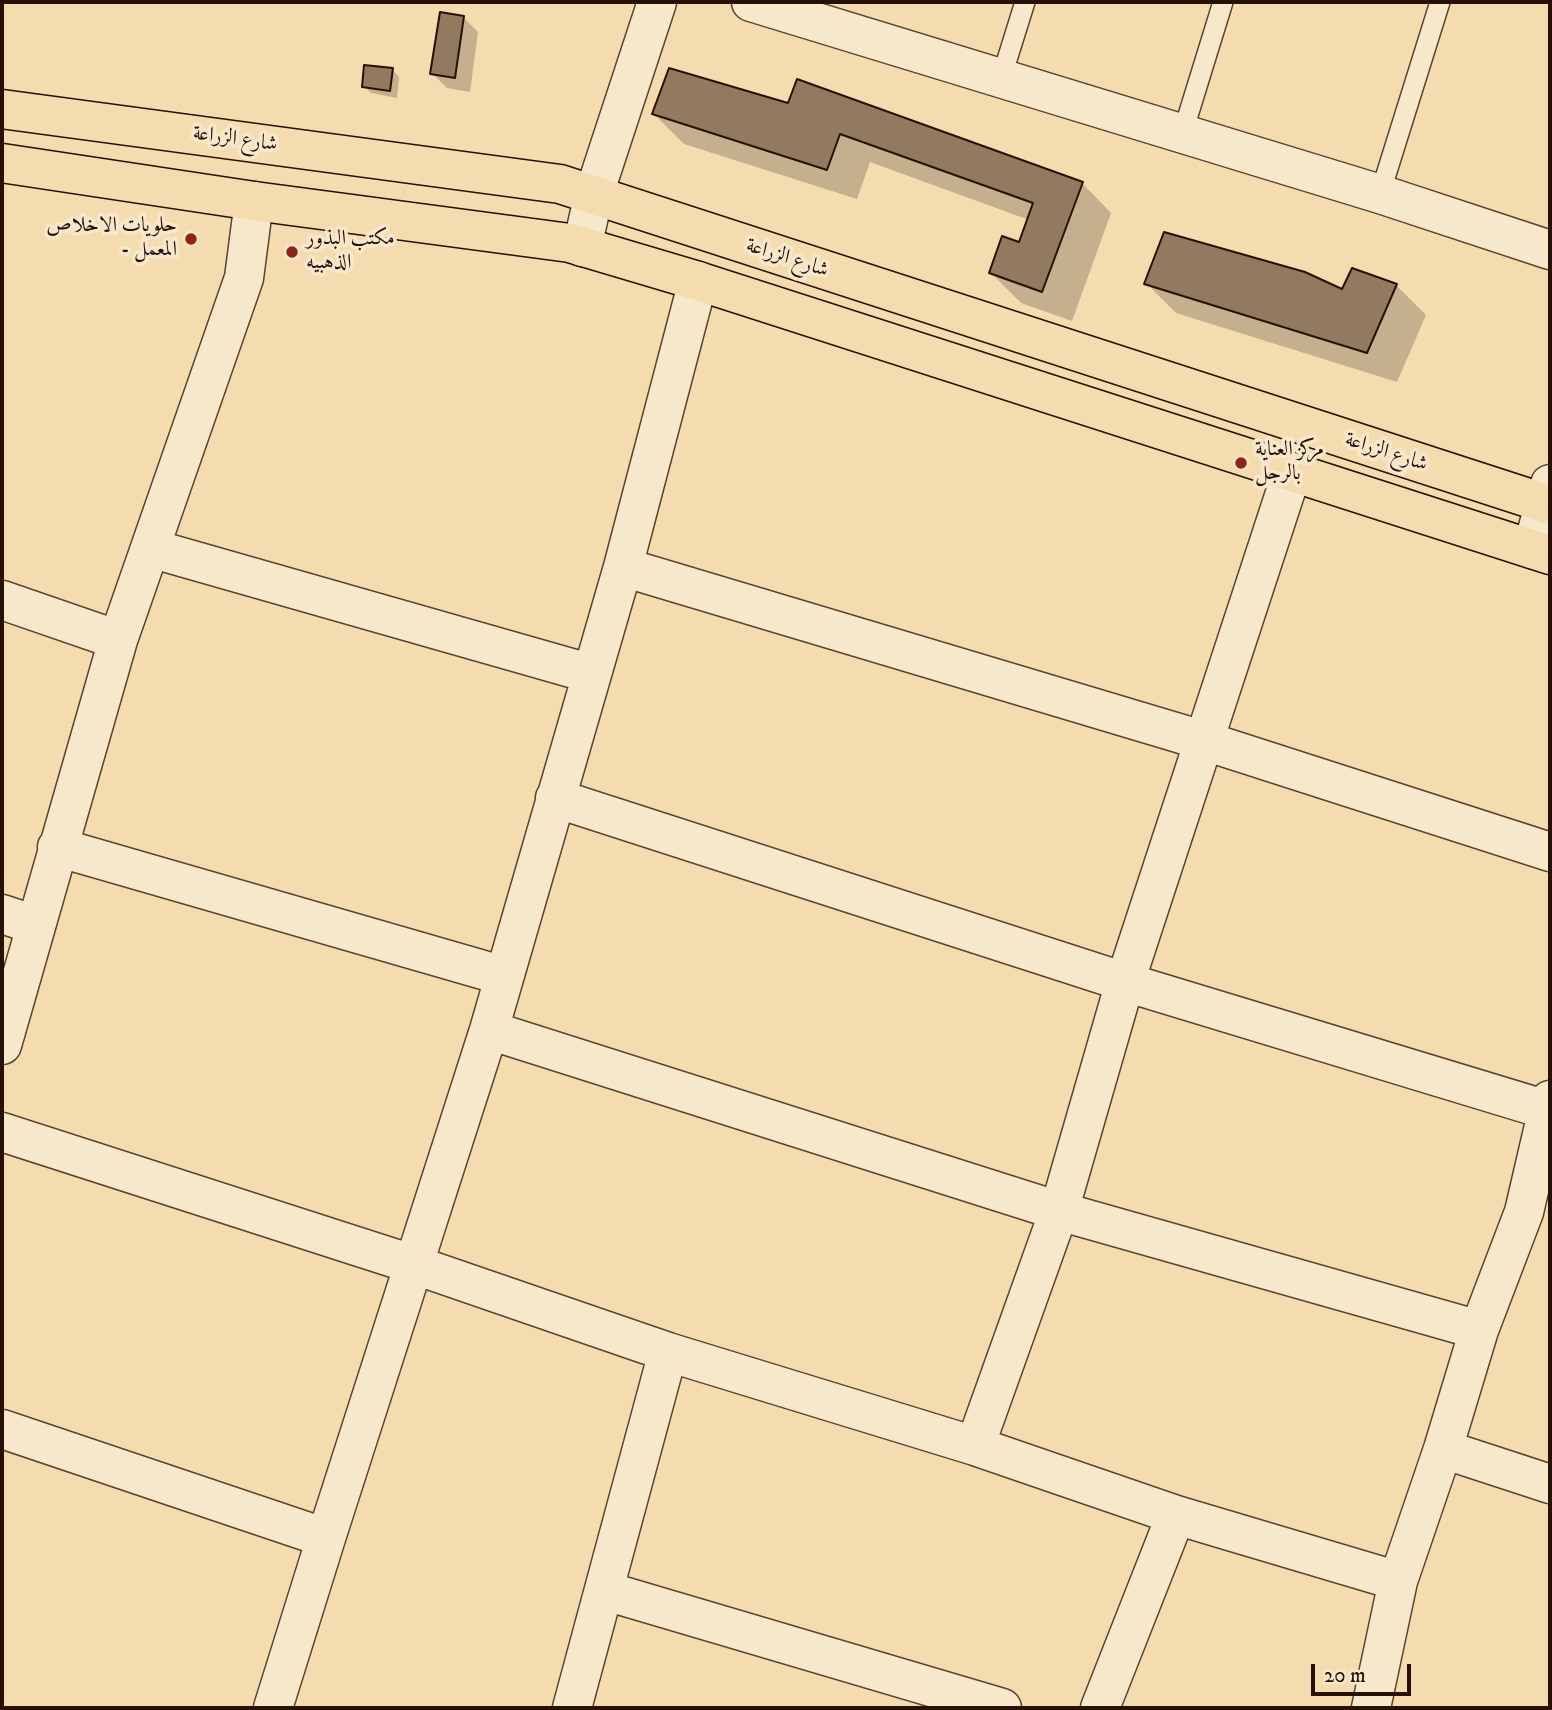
<!DOCTYPE html>
<html>
<head>
<meta charset="utf-8">
<style>
  body { margin:0 }
  #map { position:relative; width:1552px; height:1710px; overflow:hidden; background:#f5dcaf; font-family:"IM FELL DW Pica",serif }
  canvas { display:block }
  .frame { position:absolute; inset:0; border:4px solid #271006; pointer-events:none }
  .scale { position:absolute; left:1311px; top:1664px; width:100px; height:32px; box-sizing:border-box; border:4px solid #271006; border-top:0; padding-left:9px; font-size:21px; line-height:24px; white-space:nowrap; color:#271006; -webkit-text-stroke:5px #f8e8cb; paint-order:stroke }
</style>
</head>
<body>
<div id="map">
<canvas width="1552" height="1710"></canvas>
<div class="frame"></div>
<div class="scale">20 m</div>
</div>
<script>
const context = document.querySelector('canvas').getContext('2d');
context.lineJoin = 'round';
function fill(path, color) {
  context.fillStyle = color;
  context.fill(path, 'evenodd');
}
function poly(rows) {
  const path = new Path2D();
  for (const r of rows) {
    path.moveTo(r[0], r[1]);
    for (let i = 2; i < r.length; i += 2) path.lineTo(r[i], r[i + 1]);
  }
  return path;
}
function trace(path, color, width, dash) {
  context.strokeStyle = color;
  context.lineWidth = width;
  context.lineCap = dash ? 'butt' : 'round';
  context.setLineDash(dash || []);
  context.stroke(path);
}
function label(font, color, halo, rows, align = 'center') {
  context.font = font + ' "IM FELL DW Pica",Amiri,serif';
  context.lineWidth = 7;
  context.setLineDash([]);
  context.textBaseline = 'middle';
  context.strokeStyle = halo;
  context.fillStyle = color;
  for (const [text, x, y, turn = 0] of rows) {
    context.save();
    context.translate(x, y);
    context.rotate((+turn || 0) * Math.PI / 180);
    context.textAlign = isNaN(turn) ? turn : align;
    if (halo) context.strokeText(text, 0, 0);
    context.fillText(text, 0, 0);
    context.restore();
  }
}
fill(poly([
  [463,17,478,32,470,92,447,88,432,73],
  [392,70,399,77,397,98,371,93,364,86],
  [789,105,1082,183,1111,213,1072,321,1021,303,991,273,1020,244,1029,220,870,162,857,199,684,144,654,114],
  [1146,283,1343,291,1396,285,1426,315,1397,382,1176,313]
]), '#0003');
const building = poly([
  [440,12,464,16,455,78,430,74,440,12],
  [364,65,393,68,390,91,362,87,364,65],
  [669,68,788,103,797,79,1083,182,1042,292,989,273,1002,236,1019,242,1033,203,840,134,827,170,652,114,669,68],
  [1164,232,1305,272,1342,289,1352,268,1397,284,1367,353,1144,284,1164,232]
]);
fill(building, '#927a5e');
trace(building, '#271006', 2);
const service = poly([
  [1001,79,1025,2],
  [1182,135,1223,2],
  [1380,194,1440,2]
]);
const minor = poly([
  [751,2,1380,194,1550,250],
  [582,247,594,194,657,2],
  [150,548,592,674],
  [1532,549,1550,484],
  [623,567,1205,741,1550,852],
  [2,600,118,640],
  [555,798,1125,982,1547,1110],
  [57,847,504,976],
  [2,914,35,925],
  [489,1030,1059,1211,1479,1330],
  [2,1045,118,640,244,278,254,201],
  [2,1132,415,1265,668,1352,975,1446,1176,1515,1398,1581],
  [2,1429,326,1538],
  [975,1446,1059,1211,1125,982,1292,472],
  [1443,1449,1550,1484],
  [606,1591,1002,1708],
  [273,1708,326,1538,489,1030,623,567,698,281],
  [572,1708,668,1352],
  [1100,1708,1176,1515],
  [1371,1708,1398,1581,1443,1449,1479,1330,1524,1212,1550,1100]
]);
const primary = poly([
  [2,109,560,184,1550,505],
  [2,163,254,201,570,243,698,281,1550,555]
]);
trace(service, '#5a4330', 22);
trace(minor, '#5a4330', 41);
trace(primary, '#271006', 41);
trace(service, '#f8e8cb', 19);
trace(minor, '#f8e8cb', 38);
trace(primary, '#f5dcaf', 38);
for (const [x, y, r, color] of [
  [191,239,7,"#8f2418"],
  [292,252,7,"#8f2418"],
  [1241,463,7,"#8f2418"]
]) {
  const dot = new Path2D();
  dot.arc(x, y, r, 0, 2 * Math.PI);
  context.fillStyle = color;
  context.fill(dot);
  trace(dot, '#f8e8cb', 2.5);
}
label('21px', '#271006', '#f8e8cb', [
  ["شارع الزراعة",235,140,8],
  ["شارع الزراعة",787,259,18],
  ["شارع الزراعة",1386,453,18]
]);
label('21px', '#271006', '#f8e8cb', [
  ["حلويات الاخلاص",177,227,"right"],
  ["- المعمل",177,251,"right"],
  ["مكتب البذور",306,240],
  ["الذهبيه",306,264],
  ["مركز العناية",1255,451],
  ["بالرجل",1255,475]
], 'left');
</script>
</body>
</html>
